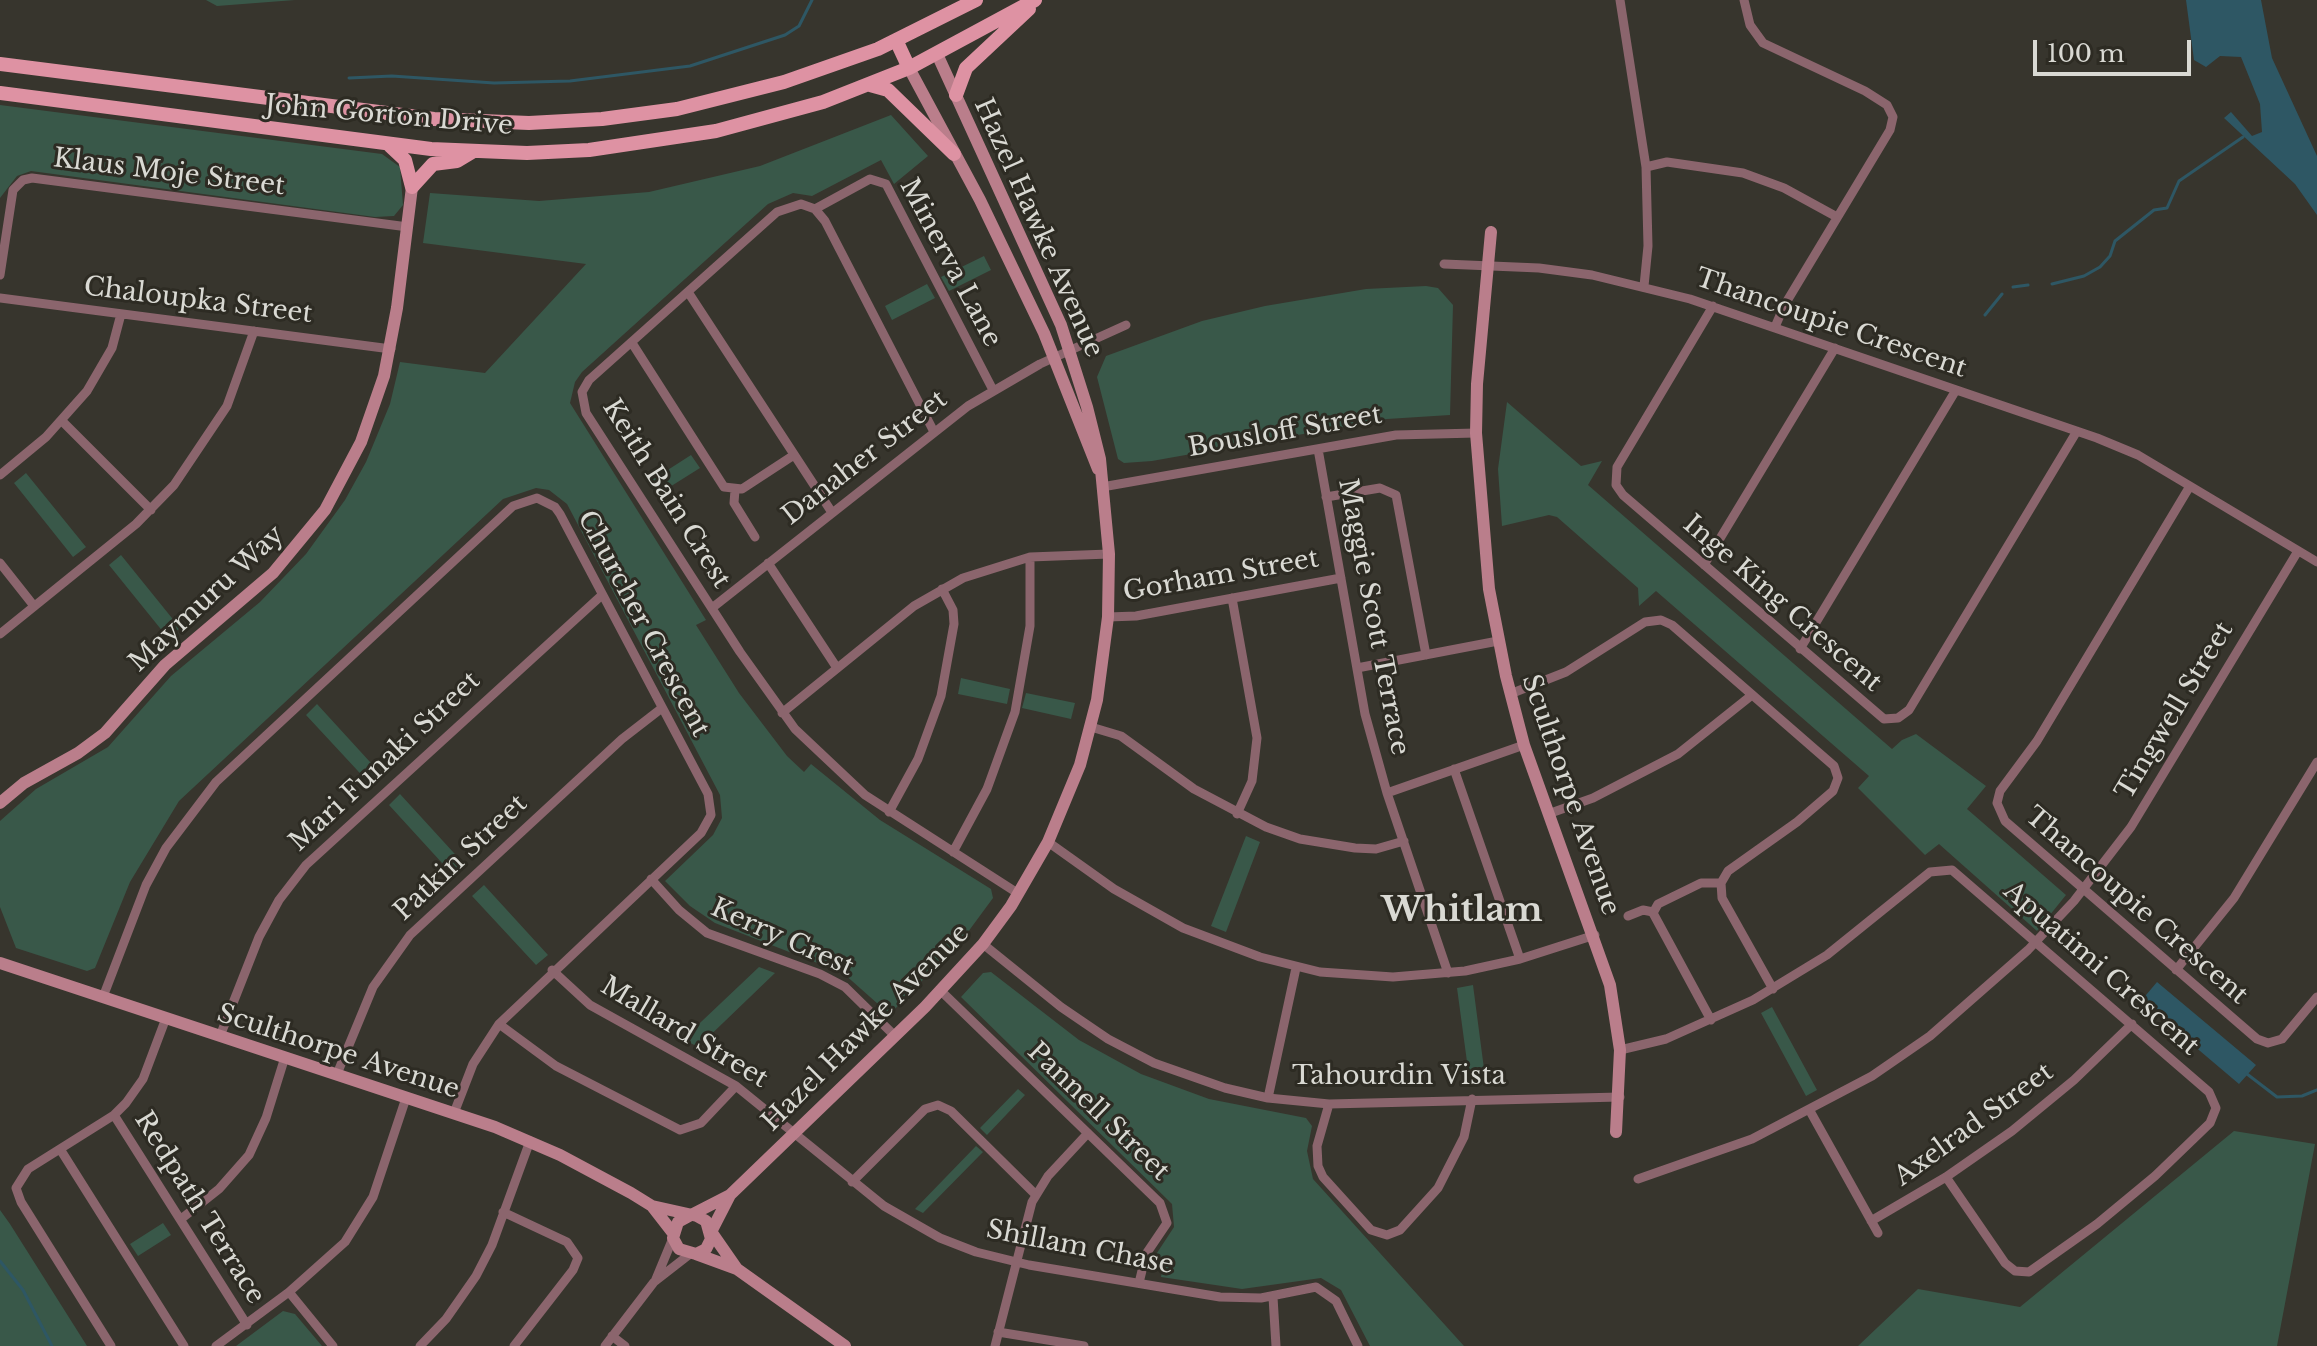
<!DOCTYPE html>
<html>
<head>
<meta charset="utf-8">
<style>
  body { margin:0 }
  #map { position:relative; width:2317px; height:1346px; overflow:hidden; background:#37352d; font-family:"Libre Baskerville",serif }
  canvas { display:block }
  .scale { position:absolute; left:2033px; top:40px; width:158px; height:36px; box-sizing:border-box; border:4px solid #d9d9d3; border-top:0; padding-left:10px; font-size:24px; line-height:28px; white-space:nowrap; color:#d9d9d3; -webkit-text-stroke:6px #2d2b23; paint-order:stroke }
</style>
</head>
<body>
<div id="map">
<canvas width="2317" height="1346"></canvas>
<div class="scale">100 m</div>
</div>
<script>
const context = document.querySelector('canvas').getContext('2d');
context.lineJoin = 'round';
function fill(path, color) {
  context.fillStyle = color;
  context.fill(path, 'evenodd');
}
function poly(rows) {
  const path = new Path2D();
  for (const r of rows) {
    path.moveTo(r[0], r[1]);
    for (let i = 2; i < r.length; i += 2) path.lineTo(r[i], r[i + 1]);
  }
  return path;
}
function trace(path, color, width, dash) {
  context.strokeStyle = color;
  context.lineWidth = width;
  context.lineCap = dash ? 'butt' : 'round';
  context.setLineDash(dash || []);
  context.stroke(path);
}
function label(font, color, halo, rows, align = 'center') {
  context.font = font + ' "Libre Baskerville",serif';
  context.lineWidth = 6;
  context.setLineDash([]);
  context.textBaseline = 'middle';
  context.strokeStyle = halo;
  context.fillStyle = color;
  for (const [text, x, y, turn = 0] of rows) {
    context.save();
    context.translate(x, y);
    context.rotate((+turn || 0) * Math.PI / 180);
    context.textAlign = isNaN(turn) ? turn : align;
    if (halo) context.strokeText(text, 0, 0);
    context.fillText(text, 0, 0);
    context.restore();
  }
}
fill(poly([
  [206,0,295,0,217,6],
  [0,105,382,154,400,167,403,205,394,216,375,217,31,171,17,176,0,198],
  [891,115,928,156,894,184,881,160,812,196,793,193,768,204,582,372,575,382,570,403,706,620,696,625,739,693,787,756,804,772,811,764,880,820,991,889,993,898,965,936,893,1011,887,1012,843,973,715,923,690,906,665,881,713,835,722,818,720,795,567,504,549,490,536,488,503,499,179,801,130,882,95,968,87,971,16,948,0,907,0,821,36,789,108,747,171,676,260,602,306,554,345,500,366,462,390,404,400,362,485,373,586,264,423,243,430,193,539,201,649,192,760,166],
  [984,256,991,270,949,291,941,277],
  [927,284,935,298,892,320,885,306],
  [1426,286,1438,288,1453,305,1450,415,1387,419,1152,461,1124,463,1118,459,1097,377,1106,356,1202,321,1265,306,1366,289],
  [1507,402,1581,466,1602,461,1588,485,1892,749,1902,740,1916,734,1986,786,1967,809,2066,895,2037,931,1939,844,1925,855,1858,788,1869,776,1656,591,1639,606,1638,588,1557,517,1549,515,1502,526,1498,469],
  [691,455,700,468,657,495,649,482],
  [26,473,86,547,73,557,14,483],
  [121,555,180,628,168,638,109,565],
  [961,678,1010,689,1007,704,958,694],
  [1026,693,1075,703,1071,719,1022,708],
  [317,704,381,774,370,784,306,715],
  [400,794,464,864,453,875,389,805],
  [1246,836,1260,842,1226,932,1211,926],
  [484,885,548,955,536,965,472,896],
  [759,967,775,973,698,1047,683,1039],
  [991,972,1079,1040,1141,1074,1209,1099,1306,1118,1312,1126,1307,1151,1313,1179,1464,1346,1370,1346,1341,1290,1321,1278,1242,1289,1161,1277,1164,1259,1155,1256,1174,1227,1172,1204,961,997,983,973],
  [1473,985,1486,1084,1470,1084,1457,988],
  [1772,1007,1817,1090,1806,1096,1761,1013],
  [1018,1089,1025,1095,987,1135,980,1128],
  [2234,1131,2315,1144,2277,1346,1858,1346,1918,1289,2020,1307],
  [976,1146,983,1152,923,1213,915,1209],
  [0,1210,10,1224,87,1346,0,1346],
  [163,1223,171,1235,138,1256,130,1244],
  [283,1311,295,1314,322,1346,236,1346]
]), '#395849');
fill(poly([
  [2186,0,2261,0,2272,58,2317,156,2317,215,2295,184,2224,118,2231,112,2252,136,2262,132,2260,104,2241,57,2220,56,2206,67,2194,60],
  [2157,982,2256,1065,2239,1084,2141,1001]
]), '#2e5764');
trace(poly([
  [349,78,392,76,494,83,570,81,690,66,785,35,799,26,812,0],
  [2052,284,2084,276,2100,267,2110,256,2115,241,2154,210,2167,208,2179,181,2243,137],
  [2013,287,2028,285],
  [1985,315,2002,294],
  [2247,1074,2277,1097,2302,1096,2317,1090],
  [0,1261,23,1290,52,1346]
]), '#2e5764', 3);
trace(poly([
  [1620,0,1646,167,1648,246,1644,286],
  [1744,0,1750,25,1763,43,1865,91,1887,105,1893,117,1890,130,1784,306,1775,327],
  [1646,167,1667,162,1743,173,1784,188,1837,217],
  [815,209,870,179,886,184,993,390],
  [1444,264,1539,268,1592,275,1690,299,2097,438,2138,455,2190,486],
  [0,275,13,190,23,180,32,178,408,227],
  [688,292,831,511],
  [0,298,391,349],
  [1713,306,1617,467,1616,485,1623,495,1884,719,1898,718,1909,710,2077,431],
  [632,343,724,487,742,489,794,455],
  [62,421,151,510],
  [933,430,825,221,815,209,801,204,777,212,589,380,582,392,586,413,740,652,795,729,865,795,1019,894],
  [1318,449,1365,714,1387,793,1448,973],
  [0,475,46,437,87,391,112,348,121,314],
  [1102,487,1396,435,1476,433],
  [735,490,734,503,755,537],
  [1326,497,1380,488,1396,495,1426,655],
  [2317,562,2190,486,2037,741,2000,791,1997,803,2005,821,2257,1039,2268,1043,2282,1039,2317,997],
  [0,563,34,606],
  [768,563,837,668],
  [1704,565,1835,348],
  [1232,598,1257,738,1252,781,1237,814],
  [712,608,968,406,1040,364,1126,325],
  [1108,617,1136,616,1341,578],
  [0,634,136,524,174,485,227,406,254,331],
  [1800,649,1956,390],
  [1357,668,1498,641],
  [1510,694,1566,672,1645,622,1661,620,1672,625,1834,766,1838,778,1833,791,1797,822,1728,871,1721,883,1722,898,1773,989],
  [782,713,914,606,963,578,1030,557,1109,554],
  [1091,727,1121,736,1194,789,1266,827,1300,839,1355,848,1376,849,1404,841],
  [1454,769,1520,959],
  [1387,793,1524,745],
  [889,812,918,759,941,696,954,624,953,610,942,589],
  [1548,814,1593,798,1678,754,1752,695],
  [1048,842,1114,889,1183,928,1260,957,1320,972,1393,977,1465,971,1520,959,1595,935],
  [953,852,987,789,1015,712,1030,626,1030,557],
  [651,879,679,910,707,933,820,974,845,987,895,1036],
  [1628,916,1643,910,1653,912],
  [983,944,1061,1007,1108,1039,1154,1063,1225,1088,1268,1098,1329,1104,1620,1097],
  [552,970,590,1005,736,1086,884,1206,940,1238,976,1252,1029,1265,1220,1297,1261,1298,1316,1287,1336,1301,1358,1346],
  [2176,970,2234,898,2317,762],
  [941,991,1160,1203,1167,1223,1146,1254,1139,1283],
  [103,997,146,885,166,848,216,782,513,506,537,498,555,507,560,514,708,794,711,815,701,833,499,1024,473,1064,454,1113],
  [1711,1020,1653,913,1658,904,1701,883,1721,883],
  [499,1024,556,1066,680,1130,701,1123,736,1086],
  [220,1036,259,937,279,900,306,865,602,595],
  [1620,1050,1666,1039,1753,1000,1827,955,1930,872,1952,870,2209,1092,2216,1108,2210,1123,2155,1176,2097,1224,2029,1272,2015,1271,2005,1263,1946,1177],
  [337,1074,373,987,410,935,622,739,662,708],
  [1268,1098,1296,968],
  [1329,1104,1317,1146,1318,1166,1323,1177,1371,1230,1387,1235,1400,1230,1438,1188,1464,1137,1472,1099],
  [1810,1111,1878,1233],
  [114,1115,247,1325],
  [60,1149,184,1346],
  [1638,1179,1752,1139,1872,1076,1930,1036,2028,950,2074,901,2131,827,2298,551],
  [852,1182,925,1109,938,1105,951,1111,1035,1194],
  [503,1212,567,1242,578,1258,573,1270,514,1346],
  [181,1219,219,1189,249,1155,266,1118,285,1057],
  [1871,1221,1946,1177,2012,1131,2074,1080,2132,1024],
  [656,1279,673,1238],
  [289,1292,333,1346],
  [1273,1297,1276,1346],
  [998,1332,1084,1346],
  [612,1336,625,1346],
  [111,1346,21,1202,16,1188,28,1169,114,1115,126,1103,143,1079,166,1018],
  [216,1346,289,1292,345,1242,373,1197,406,1098],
  [420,1346,446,1319,476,1276,492,1245,530,1141],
  [605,1346,654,1282,690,1254],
  [995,1346,1032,1202,1048,1176,1088,1133]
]), '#8b656d', 9);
trace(poly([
  [909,68,980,200,1044,333,1098,469],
  [1491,232,1477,384,1476,433,1489,589,1506,676,1524,745,1610,985,1620,1050,1616,1132],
  [0,803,24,783,78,753,105,733,165,665,273,573,325,510,361,442,384,376,397,308,412,187],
  [0,963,495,1127,560,1155,631,1193,652,1206,673,1233],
  [652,1206,697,1216,706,1221,711,1239,706,1249,696,1254,679,1249,673,1238,678,1222,689,1216],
  [691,1215,730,1195,925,1007,983,944,1011,906,1048,842,1080,765,1097,700,1108,617,1109,554,1100,459,1087,407,1061,325,937,54],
  [711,1232,730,1195],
  [712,1233,737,1269],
  [696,1254,737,1269,845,1346]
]), '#ba7e8b', 12);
trace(poly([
  [896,40,909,68],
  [0,64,434,119,529,123,602,119,677,109,784,82,878,49,976,0],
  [870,85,888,90,954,154],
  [0,93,431,149,527,153,589,150,716,131,823,102,909,68,1035,0],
  [956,95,966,68,1029,9],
  [389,145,405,160,412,187],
  [412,187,433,164,457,161,472,152]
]), '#de92a3', 14);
label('26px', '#d9d9d3', '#2d2b23', [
  ["John Gorton Drive",389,116,5],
  ["Klaus Moje Street",169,173,7],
  ["Hazel Hawke Avenue",1038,228,66],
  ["Minerva Lane",950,263,62],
  ["Chaloupka Street",198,301,7],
  ["Thancoupie Crescent",1831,324,19],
  ["Bousloff Street",1285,432,-10],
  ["Danaher Street",865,458,-38],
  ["Keith Bain Crest",666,494,58],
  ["Gorham Street",1221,576,-10],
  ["Maymuru Way",207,599,-43],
  ["Inge King Crescent",1782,604,41],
  ["Maggie Scott Terrace",1373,617,79],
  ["Churcher Crescent",643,624,62],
  ["Tingwell Street",2175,711,-59],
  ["Mari Funaki Street",385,762,-43],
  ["Sculthorpe Avenue",1570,795,71],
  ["Patkin Street",461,858,-43],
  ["Thancoupie Crescent",2136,906,41],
  ["Kerry Crest",782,938,24],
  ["Apuatimi Crescent",2101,969,41],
  ["Hazel Hawke Avenue",866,1028,-45],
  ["Mallard Street",684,1033,31],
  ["Sculthorpe Avenue",338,1052,18],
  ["Tahourdin Vista",1399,1077],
  ["Pannell Street",1098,1112,44],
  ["Axelrad Street",1974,1125,-36],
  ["Redpath Terrace",199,1208,58],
  ["Shillam Chase",1080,1248,11]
]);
label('bold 34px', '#d9d9d3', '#2d2b23', [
  ["Whitlam",1462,911]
]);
</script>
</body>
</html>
